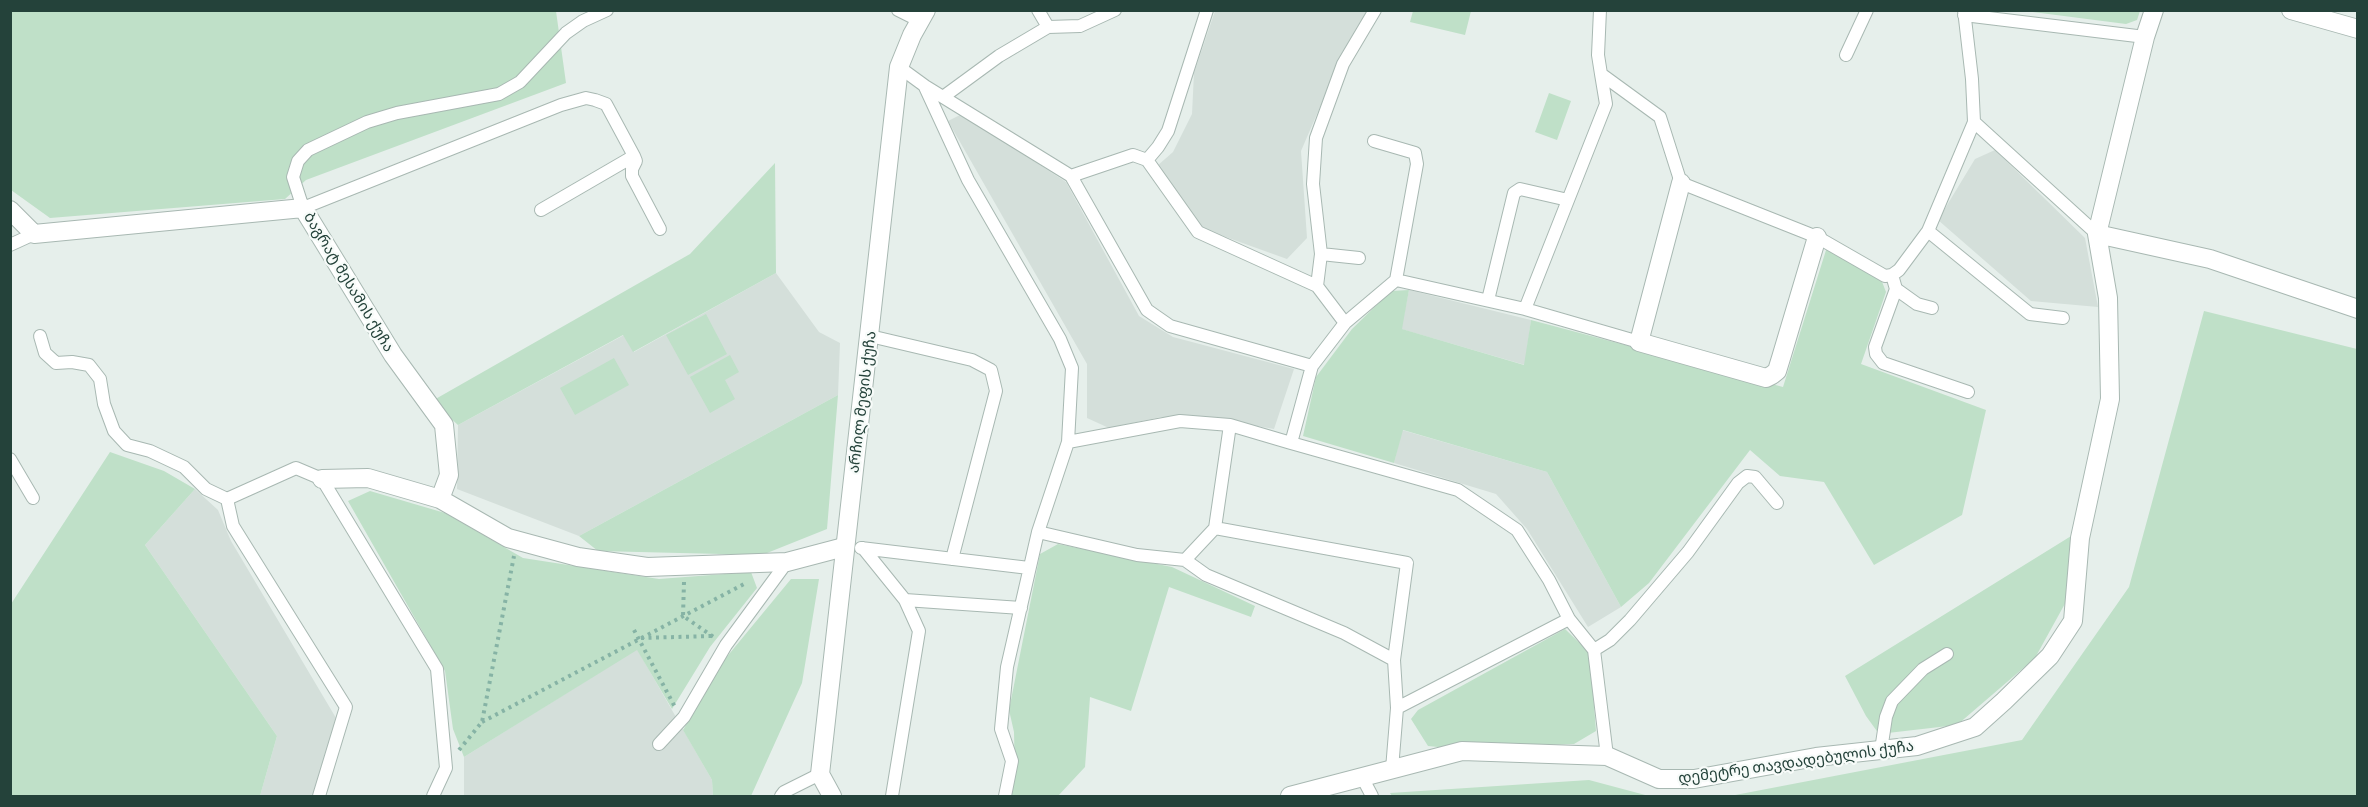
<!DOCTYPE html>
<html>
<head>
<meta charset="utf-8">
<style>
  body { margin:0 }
  #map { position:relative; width:2368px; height:807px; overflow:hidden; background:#e6efeb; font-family:Commissioner,sans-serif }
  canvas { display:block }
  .frame { position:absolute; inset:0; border:12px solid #24423a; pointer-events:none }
</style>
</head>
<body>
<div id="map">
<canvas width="2368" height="807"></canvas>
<div class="frame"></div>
</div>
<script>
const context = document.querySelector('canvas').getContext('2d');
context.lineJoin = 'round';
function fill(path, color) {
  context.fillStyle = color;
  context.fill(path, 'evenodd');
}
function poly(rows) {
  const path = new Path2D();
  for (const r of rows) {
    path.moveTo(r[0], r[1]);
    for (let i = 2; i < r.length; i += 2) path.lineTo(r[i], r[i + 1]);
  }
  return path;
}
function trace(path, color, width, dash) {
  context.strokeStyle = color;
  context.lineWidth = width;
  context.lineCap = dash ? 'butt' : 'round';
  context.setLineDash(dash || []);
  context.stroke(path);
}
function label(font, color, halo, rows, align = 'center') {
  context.font = font + ' Commissioner,"Noto Sans Georgian",sans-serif';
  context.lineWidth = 4.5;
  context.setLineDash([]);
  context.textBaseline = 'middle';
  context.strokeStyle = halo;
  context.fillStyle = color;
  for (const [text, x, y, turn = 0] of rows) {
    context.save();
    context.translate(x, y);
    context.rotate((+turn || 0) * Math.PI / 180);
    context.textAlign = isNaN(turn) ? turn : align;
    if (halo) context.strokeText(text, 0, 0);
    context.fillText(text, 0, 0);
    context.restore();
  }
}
fill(poly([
  [1215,11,1369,11,1342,56,1301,151,1307,238,1287,259,1198,227,1157,166,1173,152,1192,114,1194,73],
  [962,114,1066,182,1139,316,1173,337,1294,369,1274,429,1208,417,1161,417,1109,428,1087,418,1087,364,948,121],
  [1995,150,2085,238,2098,307,2031,301,1938,220,1975,159],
  [776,273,819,332,840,343,838,395,579,536,457,489,458,425,624,335,634,352],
  [1409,290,1531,320,1525,365,1401,329],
  [1402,430,1547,472,1621,607,1588,627,1527,529,1496,494,1394,463],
  [195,489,218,510,231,541,336,718,313,796,260,796,277,736,145,545],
  [637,649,712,780,713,796,464,796,464,757]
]), '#d4dfda');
fill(poly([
  [11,11,556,11,566,83,306,180,285,199,50,218,11,190],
  [1413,11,1413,10,1471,11,1465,35,1410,22],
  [2025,11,2140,11,2137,20,2126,24],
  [1549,93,1571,101,1557,140,1535,132],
  [775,163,776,273,633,352,623,335,458,425,432,401,690,254],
  [1827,247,1879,274,1886,292,1861,364,1986,410,1962,515,1874,565,1824,482,1780,476,1750,450,1649,583,1621,607,1547,472,1403,430,1394,463,1303,436,1316,377,1352,329,1391,291,1409,290,1402,329,1524,365,1531,320,1783,387],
  [2204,311,2357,349,2357,796,1730,796,2022,740,2129,587],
  [706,314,727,354,688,375,666,335],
  [730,355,739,372,725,380,735,399,710,413,690,377],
  [614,358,629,385,575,415,560,388],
  [838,395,827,529,762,555,598,551,579,536],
  [110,452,164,471,195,489,145,545,277,736,260,796,11,796,11,604],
  [370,491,445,513,523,558,659,579,751,572,757,588,710,647,672,709,637,650,464,757,453,729,445,671,348,501],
  [2076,533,2067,600,2035,658,1957,725,1879,734,1866,716,1845,676],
  [1058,544,1172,567,1255,606,1251,617,1169,587,1131,711,1090,697,1085,767,1058,796,1010,796,1015,780,1014,732,1009,710,1040,554],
  [791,579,819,579,802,683,751,796,713,796,712,780,683,730,725,659],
  [1565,629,1590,653,1596,731,1574,744,1448,748,1428,746,1411,719,1418,710],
  [1589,780,1649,796,1392,796,1390,793]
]), '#bfe0c8');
const service = poly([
  [607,10,583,21,566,33,520,82,499,94,397,113,367,122,308,150,298,161,293,177,303,208,561,105,586,98,595,100,606,104,634,156,636,161,632,169,632,176,660,229],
  [898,10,920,21],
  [1038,10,1048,27],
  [1600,10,1598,55,1601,74,1660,117,1681,183,1817,237,1885,276,1892,275,1899,270,1928,231,1974,122,1972,79,1964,10],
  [1964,15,2145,37],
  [1846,55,1867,10],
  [899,67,925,86,1071,176,1147,310,1170,326,1312,366,1291,443,1230,425,1180,421,1068,442],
  [925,87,968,180,1060,339,1072,368,1068,442,1038,532,1007,667,1001,729,1012,761,1005,796],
  [943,97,999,56,1048,27,1080,26,1115,10],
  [1974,122,2097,234],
  [1374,141,1415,153,1417,164,1396,280],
  [1147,160,1158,147,1168,131,1207,10],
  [1071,176,1133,155,1147,160,1198,232,1317,286,1345,323],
  [541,210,634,156],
  [1928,231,2030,314,2063,318],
  [10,245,34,234],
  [1321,254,1359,258],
  [1892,275,1896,289,1875,347,1876,354,1883,363,1968,392],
  [1317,286,1321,254,1313,184,1316,138,1343,64,1375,10],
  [1896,289,1917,304,1932,308],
  [1488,300,1514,193,1520,189,1568,200],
  [1525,309,1639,342],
  [40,336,45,353,56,363,72,362,89,365,100,379,104,404,114,431,127,445,150,451,184,467,206,489,227,499,233,526,346,707,319,796],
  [870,336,972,360,991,370,996,391,952,559],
  [1312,366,1345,323,1396,280,1525,309,1606,104,1601,74],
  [1291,443,1458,490,1517,530,1549,580,1569,619,1594,650,1607,756],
  [10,459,33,498],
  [227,499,296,468,322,479,437,669,446,768,433,796],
  [1215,528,1230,425],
  [1038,532,1137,555,1185,560,1215,528,1407,563,1394,660,1397,708,1392,769],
  [861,548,1029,568],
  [863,548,905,600,919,631,892,796],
  [1185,560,1206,575,1344,633,1394,660],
  [905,600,1021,608],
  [1594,650,1610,640,1630,620,1688,552,1738,483,1747,476,1755,477,1777,503],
  [1397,708,1569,619],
  [659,744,684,717,726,645,787,562],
  [1881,750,1886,717,1892,701,1923,669,1947,654],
  [1362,777,1372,796],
  [781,796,784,792,820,774]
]);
const minor = poly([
  [2291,10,2358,29],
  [1681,183,1639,342,1766,378,1772,375,1777,371,1781,358,1817,237],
  [10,210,34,234,303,208,393,355,444,425,449,475,440,499],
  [2097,234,2210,259,2358,309],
  [322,479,368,478,440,499,508,538,578,557,647,567,787,562,844,547],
  [1290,796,1462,751,1607,756,1659,779,1694,779,1816,757,1917,746,1975,727,2004,701,2050,656,2073,621,2080,538,2110,399,2108,298,2097,234,2145,37,2154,10]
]);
const tertiary = poly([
  [832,796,820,774,899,67,912,35,926,10]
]);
trace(service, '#a8b8b2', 14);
trace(minor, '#a8b8b2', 20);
trace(tertiary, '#a8b8b2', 20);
trace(poly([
  [684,582,683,616,715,638],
  [634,630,675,707],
  [641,638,711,636],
  [482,722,746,583],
  [459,750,482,722,514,556]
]), '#86b3a5', 4, [3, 4.5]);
trace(service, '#fff', 12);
trace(minor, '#fff', 18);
trace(tertiary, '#fff', 18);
label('15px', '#24423a', '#f7fbf9', [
  ["ბაგრატ მესამის ქუჩა",349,282,59],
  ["არჩილ მეფის ქუჩა",862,402,-83],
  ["დემეტრე თავდადებულის ქუჩა",1796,762,-8]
]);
</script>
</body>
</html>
